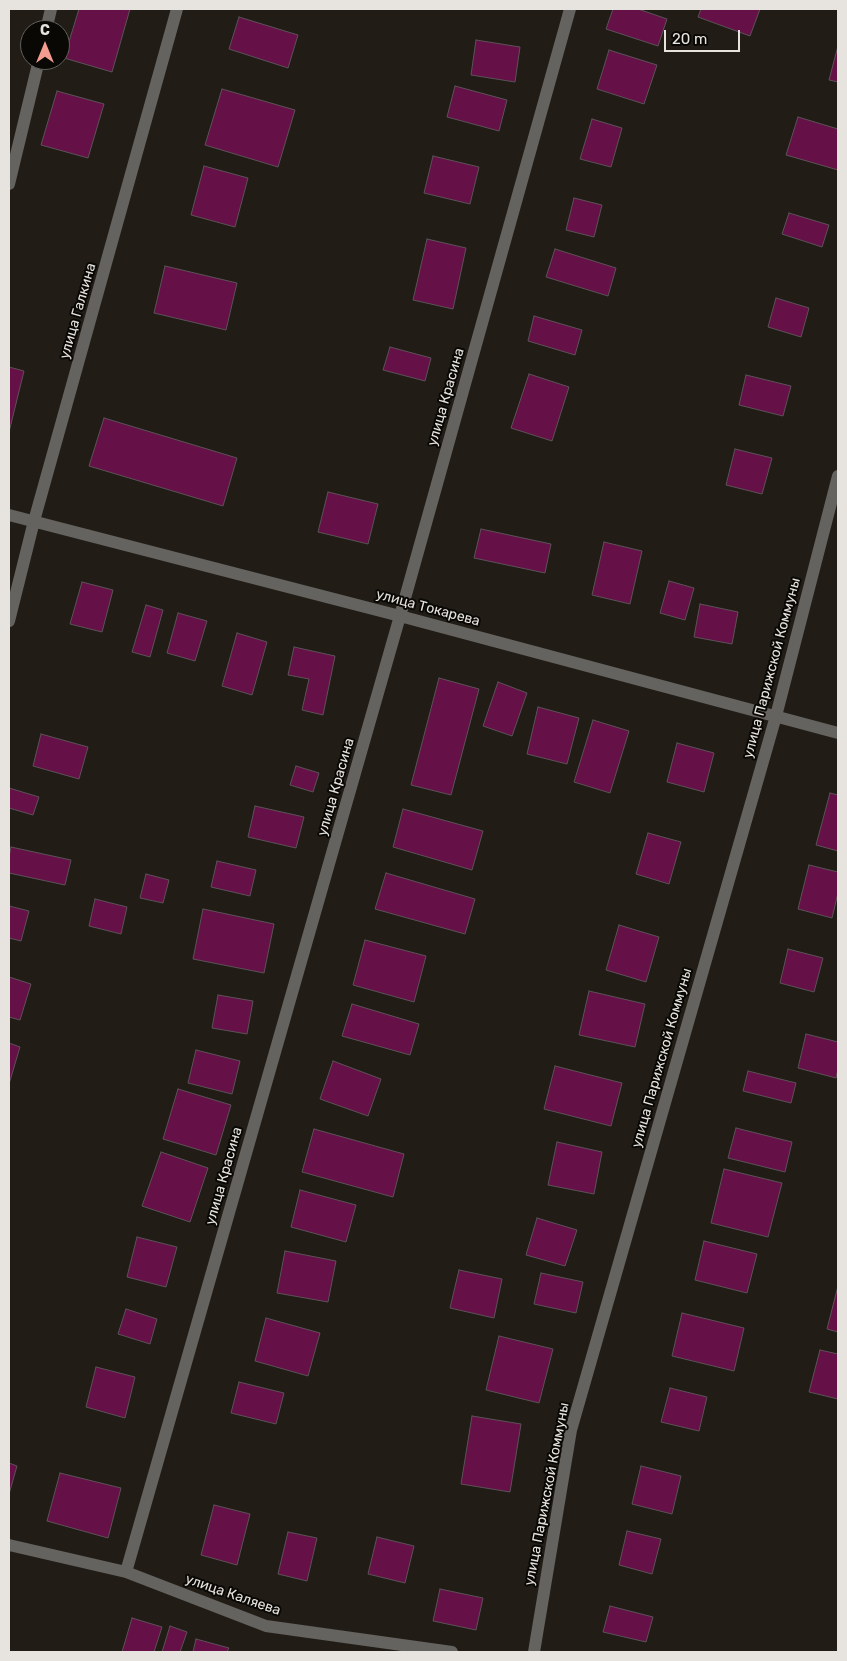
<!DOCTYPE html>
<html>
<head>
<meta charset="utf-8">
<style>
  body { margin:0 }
  #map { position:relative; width:847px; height:1661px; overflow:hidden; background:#211d16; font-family:Rubik,sans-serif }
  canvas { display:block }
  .frame { position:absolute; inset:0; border:10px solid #e7e4df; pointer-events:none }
  .north { position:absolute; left:20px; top:20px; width:50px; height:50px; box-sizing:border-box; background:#090805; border:1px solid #62605c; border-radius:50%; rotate:0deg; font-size:14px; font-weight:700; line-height:20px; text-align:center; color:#e7e4df }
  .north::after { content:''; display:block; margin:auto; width:18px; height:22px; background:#f59c91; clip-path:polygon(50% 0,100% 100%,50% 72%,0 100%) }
  .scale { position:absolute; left:664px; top:30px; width:76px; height:22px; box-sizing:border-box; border:2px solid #e7e4df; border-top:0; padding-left:6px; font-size:15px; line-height:18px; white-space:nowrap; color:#e7e4df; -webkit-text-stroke:4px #090805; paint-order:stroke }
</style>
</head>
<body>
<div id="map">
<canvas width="847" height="1661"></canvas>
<div class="frame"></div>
<div class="north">С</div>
<div class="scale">20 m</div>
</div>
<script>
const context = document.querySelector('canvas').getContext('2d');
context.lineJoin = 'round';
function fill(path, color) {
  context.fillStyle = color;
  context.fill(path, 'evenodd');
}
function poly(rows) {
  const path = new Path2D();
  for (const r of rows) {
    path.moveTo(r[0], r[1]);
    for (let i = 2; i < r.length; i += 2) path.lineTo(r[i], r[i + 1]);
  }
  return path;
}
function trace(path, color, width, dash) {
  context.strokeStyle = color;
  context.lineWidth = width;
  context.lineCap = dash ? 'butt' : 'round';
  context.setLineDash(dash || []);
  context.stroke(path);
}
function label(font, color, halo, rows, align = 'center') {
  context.font = font + ' Rubik,sans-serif';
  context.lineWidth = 4;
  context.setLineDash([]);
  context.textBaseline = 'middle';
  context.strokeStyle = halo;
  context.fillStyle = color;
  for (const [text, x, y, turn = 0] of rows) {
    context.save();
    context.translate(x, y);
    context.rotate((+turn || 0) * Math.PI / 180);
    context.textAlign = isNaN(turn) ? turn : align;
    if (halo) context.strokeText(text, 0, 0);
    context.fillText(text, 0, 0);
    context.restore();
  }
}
const building = poly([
  [79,9,130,9,112,72,64,58,79,9],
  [613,9,638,9,667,19,658,46,606,29,613,9],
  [701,9,760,9,750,36,698,17,701,9],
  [239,17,298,35,288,68,229,49,239,17],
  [476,40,520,47,515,82,471,75,476,40],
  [838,46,838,82,829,80,838,46],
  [609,50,657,65,644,104,597,89,609,50],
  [455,86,507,100,499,131,447,117,455,86],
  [222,89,295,110,278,167,205,145,222,89],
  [57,91,104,104,88,158,41,145,57,91],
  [798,117,838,129,838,170,786,155,798,117],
  [592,119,622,128,611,167,580,159,592,119],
  [433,156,479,167,470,204,424,193,433,156],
  [204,166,248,178,235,227,191,215,204,166],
  [574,198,602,205,594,237,566,230,574,198],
  [789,213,829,225,822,247,782,234,789,213],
  [427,239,466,248,453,309,413,300,427,239],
  [555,249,616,268,608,296,546,277,555,249],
  [165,266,237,283,226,330,154,313,165,266],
  [776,298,809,308,801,337,768,327,776,298],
  [534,316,582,330,575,355,528,341,534,316],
  [390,347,431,358,425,381,383,370,390,347],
  [9,367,24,371,9,432,9,367],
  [529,374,569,387,552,441,511,428,529,374],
  [746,375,791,386,783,416,739,405,746,375],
  [104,418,237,458,223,506,89,466,104,418],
  [735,449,772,458,762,494,726,485,735,449],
  [328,492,378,504,368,544,318,532,328,492],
  [481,529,551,544,545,573,474,558,481,529],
  [604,542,642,551,630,604,592,595,604,542],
  [669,581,694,588,685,620,660,613,669,581],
  [82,582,113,590,102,632,70,624,82,582],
  [700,604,738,612,732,644,694,637,700,604],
  [146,605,163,610,150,657,132,652,146,605],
  [178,613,207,621,195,661,167,653,178,613],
  [237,633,267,642,252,695,222,686,237,633],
  [294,647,335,656,323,715,302,710,309,679,288,675,294,647],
  [439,678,479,689,451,795,411,785,439,678],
  [498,682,527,693,512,736,483,726,498,682],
  [538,707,579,718,567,764,527,754,538,707],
  [593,720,629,731,610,793,574,782,593,720],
  [41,734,88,747,79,779,33,766,41,734],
  [677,743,714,753,704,792,667,782,677,743],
  [296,766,319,773,313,792,290,785,296,766],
  [9,788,39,797,33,815,9,808,9,788],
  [830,793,838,795,838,851,816,845,830,793],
  [255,806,304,817,296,848,248,837,255,806],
  [403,809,483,831,472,870,393,847,403,809],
  [648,833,681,842,669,884,636,874,648,833],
  [11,847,71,860,65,885,9,873,9,857,11,847],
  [217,861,256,870,250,896,211,887,217,861],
  [809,865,838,872,838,893,832,918,798,909,809,865],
  [386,873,475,899,465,934,375,909,386,873],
  [146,874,169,880,163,903,140,898,146,874],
  [95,899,127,907,121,934,89,926,95,899],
  [9,906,29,911,21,941,9,938,9,906],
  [203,909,274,924,264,973,193,959,203,909],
  [619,925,659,937,646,982,606,970,619,925],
  [365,940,426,956,414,1002,353,985,365,940],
  [788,949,823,958,814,992,780,983,788,949],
  [9,977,31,984,20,1020,9,1017,9,977],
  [589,991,645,1004,635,1047,579,1035,589,991],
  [218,995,253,1001,247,1034,212,1028,218,995],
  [352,1004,419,1024,410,1055,342,1036,352,1004],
  [806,1034,838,1042,838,1069,836,1078,798,1068,806,1034],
  [9,1043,20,1047,9,1084,9,1043],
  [196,1050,240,1061,232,1094,188,1083,196,1050],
  [333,1061,381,1079,368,1116,320,1099,333,1061],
  [555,1066,622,1083,611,1126,544,1109,555,1066],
  [748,1071,796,1083,791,1103,743,1091,748,1071],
  [178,1089,231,1105,216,1155,163,1139,178,1089],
  [736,1128,792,1142,785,1172,728,1158,736,1128],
  [314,1129,404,1154,393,1197,302,1172,314,1129],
  [557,1142,602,1152,594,1194,548,1185,557,1142],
  [161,1152,208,1168,190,1222,142,1206,161,1152],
  [724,1169,782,1183,768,1237,711,1223,724,1169],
  [300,1190,356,1205,346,1242,291,1227,300,1190],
  [537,1218,577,1230,565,1266,526,1255,537,1218],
  [137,1237,177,1247,166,1287,127,1277,137,1237],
  [704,1241,757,1254,747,1293,695,1280,704,1241],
  [285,1251,336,1261,328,1302,277,1293,285,1251],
  [459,1270,502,1279,494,1318,450,1308,459,1270],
  [541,1273,583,1282,576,1313,534,1304,541,1273],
  [838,1286,838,1332,827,1329,838,1286],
  [126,1309,157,1319,150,1344,118,1334,126,1309],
  [682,1313,744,1328,734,1371,672,1356,682,1313],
  [266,1318,320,1333,308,1376,255,1361,266,1318],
  [499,1336,553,1349,539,1403,486,1390,499,1336],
  [820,1350,838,1354,838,1399,809,1392,820,1350],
  [96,1367,135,1377,125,1418,86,1407,96,1367],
  [239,1382,284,1393,276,1424,231,1413,239,1382],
  [670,1388,707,1397,699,1431,661,1422,670,1388],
  [472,1416,521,1424,510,1492,461,1484,472,1416],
  [9,1463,17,1466,9,1494,9,1463],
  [641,1466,681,1476,672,1514,632,1504,641,1466],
  [60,1473,121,1488,108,1538,47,1521,60,1473],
  [214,1505,250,1514,237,1565,201,1555,214,1505],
  [627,1531,661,1539,652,1574,619,1565,627,1531],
  [288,1532,317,1538,307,1581,278,1574,288,1532],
  [377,1537,414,1546,405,1583,368,1574,377,1537],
  [440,1589,483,1598,476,1630,433,1621,440,1589],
  [610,1606,653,1617,646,1642,603,1632,610,1606],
  [132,1618,162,1627,154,1652,122,1652,132,1618],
  [170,1626,187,1632,180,1652,162,1652,170,1626],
  [196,1639,229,1648,227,1652,193,1652,196,1639]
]);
fill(building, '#651148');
trace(building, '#5c5257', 1);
trace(poly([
  [46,30,51,9],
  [9,184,39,60],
  [9,515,400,616,838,733],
  [9,621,34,521,177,9],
  [9,1545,126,1572,266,1626,452,1652],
  [126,1572,400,616,570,9],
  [534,1652,571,1430,776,716,838,476]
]), '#65635f', 12);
label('14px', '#e7e4df', '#090805', [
  ["улица Галкина",78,311,-74],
  ["улица Красина",446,397,-74],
  ["улица Токарева",428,608,15],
  ["улица Парижской Коммуны",772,668,-75],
  ["улица Красина",336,787,-74],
  ["улица Парижской Коммуны",662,1058,-74],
  ["улица Красина",224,1176,-74],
  ["улица Парижской Коммуны",547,1494,-79],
  ["улица Каляева",233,1595,19]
]);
</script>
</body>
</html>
